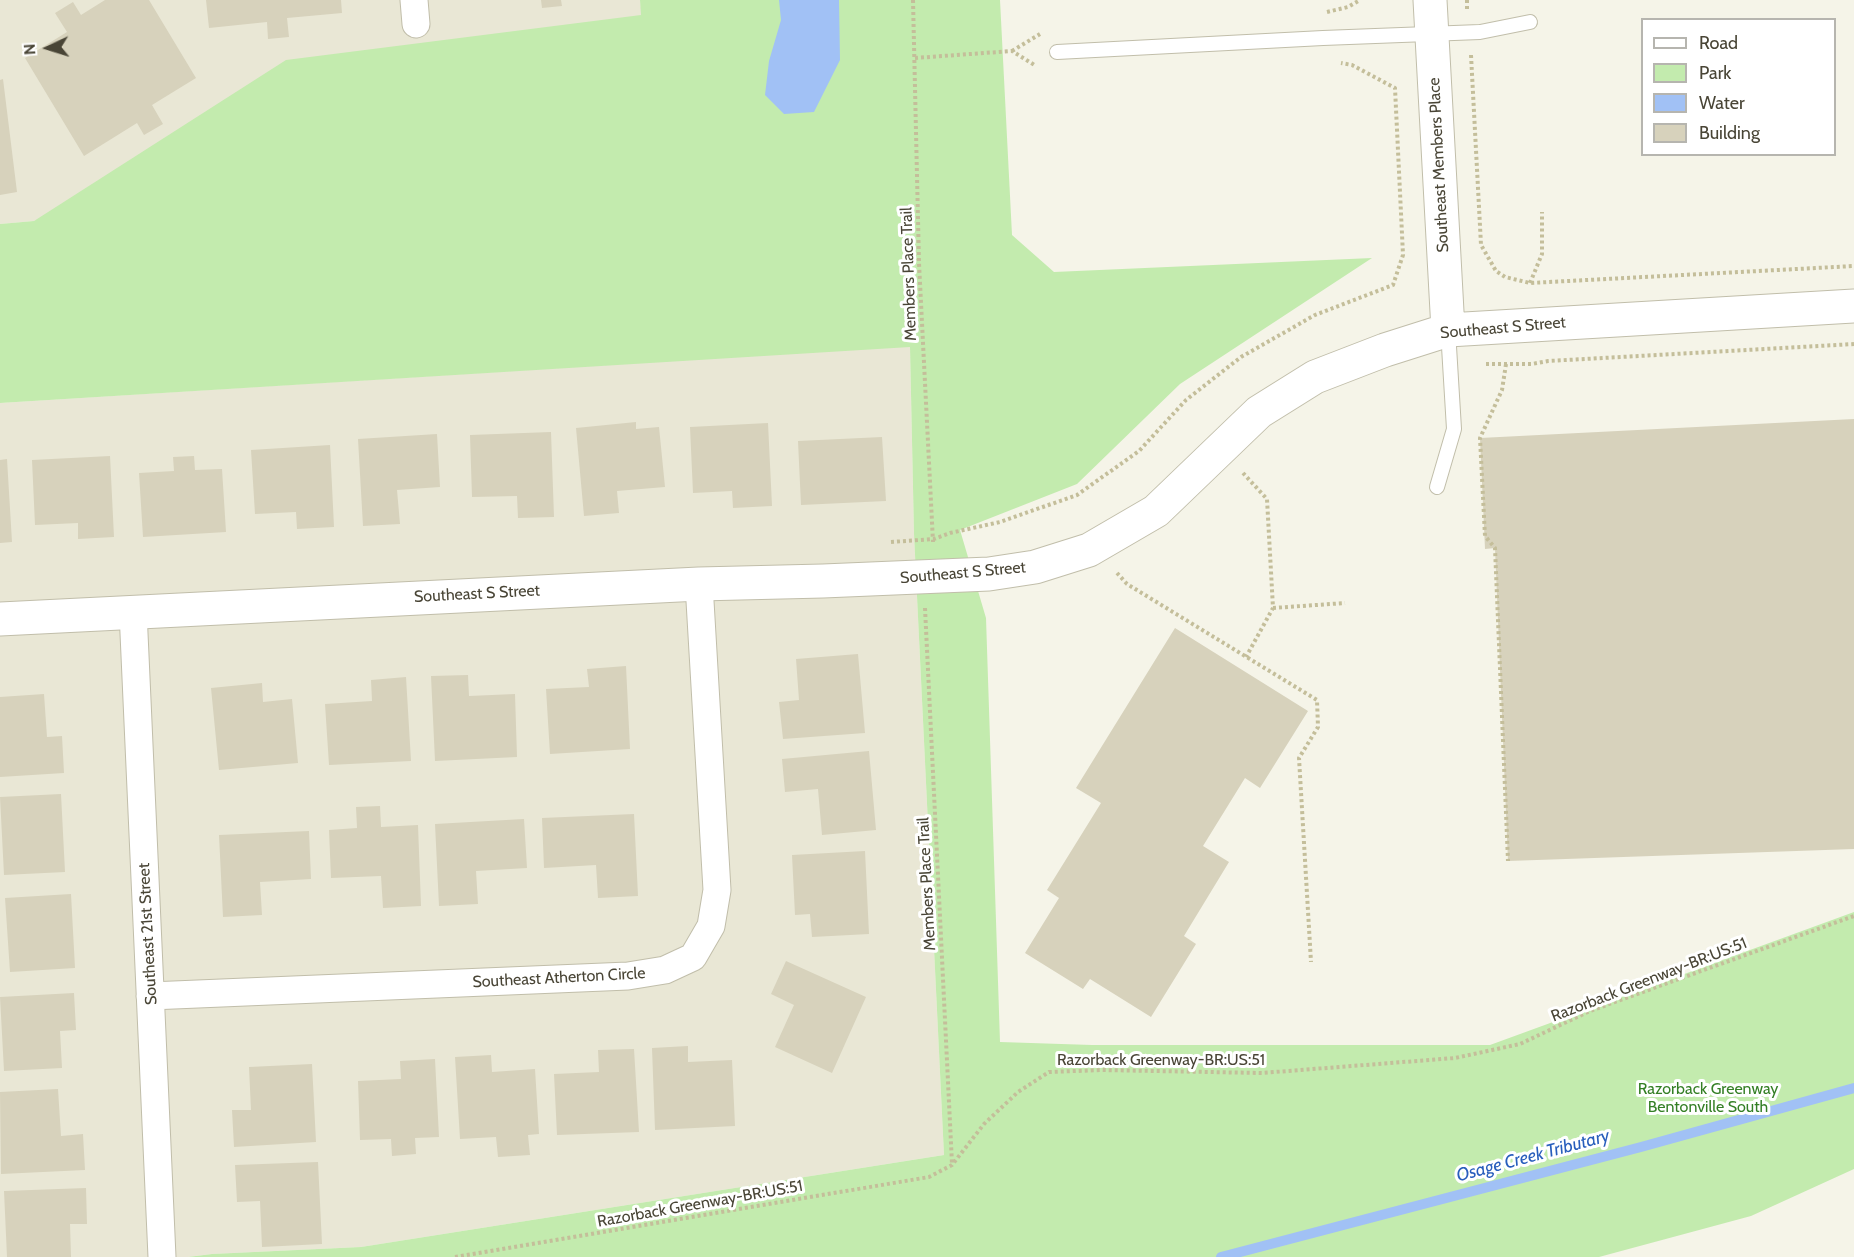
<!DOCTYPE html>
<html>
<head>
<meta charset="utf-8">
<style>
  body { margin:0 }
  #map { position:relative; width:1854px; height:1257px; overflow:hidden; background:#f5f4e8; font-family:Cabin,sans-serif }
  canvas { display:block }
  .legend { position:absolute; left:1641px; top:18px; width:195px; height:138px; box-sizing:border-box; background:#fff; border:2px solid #b6b5af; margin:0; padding:8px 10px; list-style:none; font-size:18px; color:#494536 }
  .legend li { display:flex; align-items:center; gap:12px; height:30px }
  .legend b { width:30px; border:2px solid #b6b5af }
  .north { position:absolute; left:18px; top:18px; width:60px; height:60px; -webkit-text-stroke:4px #fff; paint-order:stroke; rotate:266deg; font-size:16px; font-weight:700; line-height:24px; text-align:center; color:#494536 }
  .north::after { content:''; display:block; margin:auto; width:21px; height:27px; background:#494536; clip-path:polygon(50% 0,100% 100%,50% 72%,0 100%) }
</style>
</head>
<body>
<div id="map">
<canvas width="1854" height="1257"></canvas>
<ul class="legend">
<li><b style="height:8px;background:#fff"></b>Road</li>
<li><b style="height:16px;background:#c3ebae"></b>Park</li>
<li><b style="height:16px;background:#a1c1f5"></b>Water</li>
<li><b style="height:16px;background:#d7d2bc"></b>Building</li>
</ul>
<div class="north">N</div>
</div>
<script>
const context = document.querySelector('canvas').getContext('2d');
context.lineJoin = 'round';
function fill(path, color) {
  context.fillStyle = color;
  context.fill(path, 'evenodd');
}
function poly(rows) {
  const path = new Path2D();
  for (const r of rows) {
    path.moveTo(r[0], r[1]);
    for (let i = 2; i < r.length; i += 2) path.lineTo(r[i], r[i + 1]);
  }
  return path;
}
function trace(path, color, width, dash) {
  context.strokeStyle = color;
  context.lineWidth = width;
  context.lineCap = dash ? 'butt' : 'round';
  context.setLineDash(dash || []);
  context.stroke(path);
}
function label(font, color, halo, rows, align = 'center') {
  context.font = font + ' Cabin,sans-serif';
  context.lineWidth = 6;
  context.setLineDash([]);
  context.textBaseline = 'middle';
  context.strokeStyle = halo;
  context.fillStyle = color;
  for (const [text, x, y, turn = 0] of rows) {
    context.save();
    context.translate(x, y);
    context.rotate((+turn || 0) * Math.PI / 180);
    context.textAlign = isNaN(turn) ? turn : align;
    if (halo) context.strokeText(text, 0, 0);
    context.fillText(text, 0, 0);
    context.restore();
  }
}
fill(poly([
  [0,0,640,0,642,15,34,221,0,224],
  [910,346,914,534,944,1155,361,1247,212,1254,188,1257,0,1257,0,403]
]), '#e9e7d5');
fill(poly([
  [640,0,1000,0,1012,235,1054,272,1372,258,1180,384,1077,484,960,530,986,618,1000,1042,1092,1045,1490,1045,1854,912,1854,1169,1751,1216,1599,1257,188,1257,212,1254,361,1247,944,1155,914,534,910,347,0,403,0,224,34,221,286,60,641,15]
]), '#c3ebae');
fill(poly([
  [779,0,839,0,840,60,814,112,784,114,765,95,769,61,781,20]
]), '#a1c1f5');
trace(poly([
  [1221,1257,1641,1147,1854,1088]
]), '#a1c1f5', 10);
fill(poly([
  [105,0,149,0,196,78,152,105,163,124,144,135,137,123,84,156,25,58,67,32,55,13,73,2,81,15],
  [206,0,341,0,342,13,287,18,289,37,268,39,267,22,209,28],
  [541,0,561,0,562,6,542,8],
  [3,79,17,192,0,195,0,80],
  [1854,419,1854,849,1508,861,1495,548,1485,549,1480,438],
  [636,422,636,429,659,427,665,487,617,491,619,513,584,516,576,428],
  [768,423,772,506,733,508,732,491,693,493,690,427],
  [551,432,554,517,518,518,517,496,472,497,470,435],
  [437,434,440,487,397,490,400,524,363,526,358,439],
  [882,437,886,501,801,505,798,441],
  [330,445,334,527,297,529,296,512,255,514,251,450],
  [110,456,114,537,78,539,78,523,35,525,32,460],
  [194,456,195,470,222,469,226,532,143,537,139,473,174,471,173,457],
  [7,459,12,542,0,543,0,460],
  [1175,628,1308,711,1260,788,1245,778,1203,846,1229,862,1184,936,1196,944,1151,1017,1090,979,1083,989,1025,953,1059,898,1047,890,1101,803,1076,788],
  [858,654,865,733,783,739,779,702,799,700,796,659],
  [626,666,630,749,550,754,546,689,589,687,587,669],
  [468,675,469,696,515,694,517,757,435,761,431,676],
  [406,677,411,761,329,765,325,704,372,701,371,680],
  [262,683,263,702,292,699,298,763,219,770,211,688],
  [44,694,47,737,62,736,64,773,0,777,0,697],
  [869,751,876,830,822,835,818,789,785,792,782,759],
  [61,794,65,872,4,875,0,797],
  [380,806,381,827,418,825,421,906,383,908,381,876,331,878,329,830,357,828,356,807],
  [634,814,638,896,598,898,596,865,544,868,542,818],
  [524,819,527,868,476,871,478,904,439,906,435,824],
  [309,831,311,879,260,882,262,915,223,917,219,835],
  [865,851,869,934,812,937,810,914,795,915,792,855],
  [71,894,75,968,10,972,5,898],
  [786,961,866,997,832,1073,775,1047,794,1005,771,994],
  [74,993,76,1030,60,1031,62,1068,4,1071,0,997],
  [688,1046,688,1062,732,1060,735,1126,655,1130,652,1048],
  [634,1049,639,1132,557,1135,554,1074,599,1072,598,1050],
  [491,1055,492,1072,535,1069,539,1134,528,1135,530,1155,498,1157,496,1137,460,1139,455,1057],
  [435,1059,439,1137,415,1138,416,1154,392,1156,391,1139,360,1140,358,1081,401,1079,400,1061],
  [312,1064,316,1142,234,1147,232,1110,251,1110,249,1067],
  [58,1089,61,1136,83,1134,85,1170,1,1174,0,1092],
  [318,1162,322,1244,262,1247,260,1201,237,1202,235,1165],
  [86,1188,87,1224,70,1224,71,1257,7,1257,4,1191]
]), '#d7d2bc');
const service = poly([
  [1057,52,1323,38,1480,32,1530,22],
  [1437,487,1454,429,1448,330]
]);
const minor = poly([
  [414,0,416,24],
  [133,611,162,1257],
  [150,996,628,976,665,970,693,957,711,926,717,890,699,584]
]);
const tertiary = poly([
  [1430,0,1448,330],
  [0,619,699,584,823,581,989,574,1035,567,1089,550,1156,511,1259,412,1315,377,1385,350,1448,330,1854,306]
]);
trace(service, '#c1beaa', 16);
trace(minor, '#c1beaa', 29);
trace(tertiary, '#c1beaa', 35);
trace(poly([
  [913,0,919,263,933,542],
  [1467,0,1467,9],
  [1327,12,1348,7,1360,0],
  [1012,51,1040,34],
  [1471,55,1481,245,1496,271,1505,277,1530,283,1854,266],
  [915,58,1012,51,1036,66],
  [1530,283,1542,254,1542,212],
  [1486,364,1532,364,1548,361,1854,344],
  [1506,364,1502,390,1480,438,1485,536,1495,548,1508,861],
  [1243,473,1267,499,1273,608,1246,657],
  [891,542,934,539,950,533,1000,522,1077,495,1139,451,1186,400,1241,357,1315,315,1393,285,1403,255,1395,88,1352,65,1341,63],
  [1117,573,1127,584,1317,700,1318,727,1299,758,1311,962],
  [925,608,952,1164],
  [1273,608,1345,603],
  [455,1257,929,1177,952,1165,984,1124,1018,1092,1049,1072,1102,1070,1262,1073,1455,1058,1520,1044,1590,1011,1854,916]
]), '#c4be9a', 4, [3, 3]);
trace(service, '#fff', 14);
trace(minor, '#fff', 27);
trace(tertiary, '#fff', 33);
label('16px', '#494536', '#fff', [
  ["Southeast Members Place",1439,165,-93],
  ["Members Place Trail",909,274,-92],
  ["Southeast S Street",1503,328,-5],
  ["Southeast S Street",963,573,-5],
  ["Southeast S Street",477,594,-3],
  ["Members Place Trail",927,884,-93],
  ["Southeast 21st Street",148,934,-93],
  ["Southeast Atherton Circle",559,978,-3],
  ["Razorback Greenway-BR:US:51",1649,980,-21],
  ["Razorback Greenway-BR:US:51",1161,1060],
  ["Razorback Greenway-BR:US:51",700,1204,-10]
]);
label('16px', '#347f25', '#fff', [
  ["Razorback Greenway",1708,1089],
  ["Bentonville South",1708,1107]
]);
label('italic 18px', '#285ebc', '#fff', [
  ["Osage Creek Tributary",1533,1156,-15]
]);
</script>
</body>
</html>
